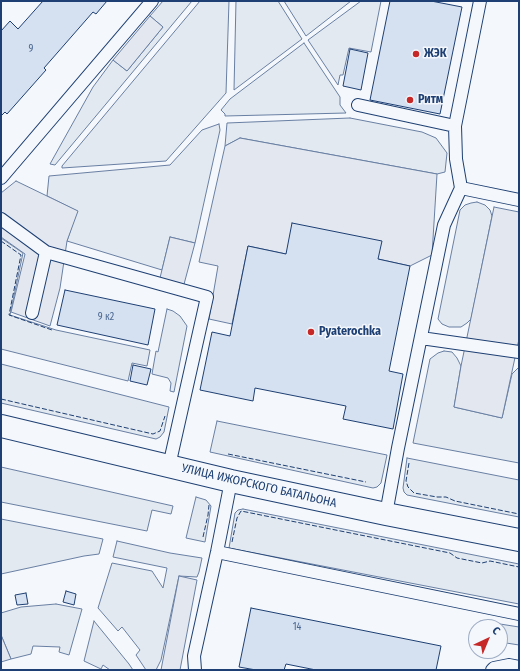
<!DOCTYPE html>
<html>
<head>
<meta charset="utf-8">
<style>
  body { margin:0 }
  #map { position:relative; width:520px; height:671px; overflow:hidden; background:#f4f7fb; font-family:"Fira Sans Condensed",sans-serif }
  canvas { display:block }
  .frame { position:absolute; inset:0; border:2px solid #1d3f73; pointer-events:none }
  .north { position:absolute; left:468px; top:619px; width:40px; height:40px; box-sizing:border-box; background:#f4f7fb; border:1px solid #9eadc5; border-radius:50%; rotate:44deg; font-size:11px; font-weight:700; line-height:16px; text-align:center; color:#1d3f73 }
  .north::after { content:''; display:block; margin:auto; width:14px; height:18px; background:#c62828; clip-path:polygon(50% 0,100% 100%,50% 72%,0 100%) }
</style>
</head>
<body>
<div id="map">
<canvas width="520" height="671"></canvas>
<div class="frame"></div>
<div class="north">С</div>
</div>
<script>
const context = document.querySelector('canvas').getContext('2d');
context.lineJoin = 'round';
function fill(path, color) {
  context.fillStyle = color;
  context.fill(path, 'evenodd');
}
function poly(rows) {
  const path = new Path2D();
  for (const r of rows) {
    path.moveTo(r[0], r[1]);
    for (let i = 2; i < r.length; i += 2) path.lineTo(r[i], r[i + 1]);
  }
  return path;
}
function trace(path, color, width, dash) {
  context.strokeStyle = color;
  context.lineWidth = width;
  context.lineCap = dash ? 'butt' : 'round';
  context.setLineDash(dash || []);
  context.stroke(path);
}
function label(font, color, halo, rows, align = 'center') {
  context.font = font + ' "Fira Sans Condensed",sans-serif';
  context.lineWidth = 3;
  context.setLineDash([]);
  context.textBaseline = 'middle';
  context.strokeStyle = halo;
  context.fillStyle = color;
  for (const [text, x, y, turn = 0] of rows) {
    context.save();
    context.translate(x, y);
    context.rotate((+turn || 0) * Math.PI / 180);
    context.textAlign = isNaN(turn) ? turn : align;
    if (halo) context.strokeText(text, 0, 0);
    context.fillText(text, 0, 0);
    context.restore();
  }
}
const green = poly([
  [163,1,192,1,55,165,50,164,93,87,113,60,127,71,163,27,150,16,163,1],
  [200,1,229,1,226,93,166,161,62,168,62,166,200,1],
  [236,1,278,1,302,39,234,90,236,1],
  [284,1,351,1,306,36,284,1],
  [361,1,381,1,371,52,349,48,343,75,340,75,338,85,308,40,361,1],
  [304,43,340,97,340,105,346,113,225,116,225,114,221,110,230,99,304,43],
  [350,118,422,132,436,138,447,153,445,172,437,174,240,138,225,146,227,123,350,118],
  [219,124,220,130,195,243,170,237,162,270,67,241,77,211,47,196,49,176,170,165,202,130,219,124],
  [477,202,485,205,490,210,492,216,471,319,467,323,461,327,449,327,442,324,438,319,460,210,465,205,471,203,477,202],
  [1,238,23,253,10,315,56,330,150,350,147,366,132,363,128,381,1,349,1,238],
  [167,309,173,311,180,316,187,326,174,392,170,391,171,383,168,378,152,374,156,351,158,352,167,309],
  [444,351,452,352,457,358,461,366,454,407,502,418,512,374,519,367,519,463,413,443,430,359,438,353,444,351],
  [1,364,169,407,164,432,160,437,156,439,1,403,1,364],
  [217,421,387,455,381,483,377,487,373,488,210,452,217,421],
  [407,458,519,480,519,517,407,495,404,492,403,488,407,458],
  [1,467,173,506,171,514,152,510,147,531,1,502,1,467],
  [196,497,206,500,211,506,205,542,186,538,196,497],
  [243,509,519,564,519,604,229,548,235,513,238,510,243,509],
  [1,519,103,539,99,554,84,556,1,574,1,519],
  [117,541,170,553,202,558,199,572,197,577,179,576,161,660,156,670,146,670,136,655,140,650,122,627,118,631,98,608,112,563,152,571,163,588,167,568,113,557,117,541],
  [56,604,82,609,69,655,59,652,60,647,33,646,31,654,11,659,1,635,1,613,21,607,56,604],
  [94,621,129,664,133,670,110,670,103,665,101,669,84,661,94,621],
  [481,621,519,627,519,645,500,642,500,627,480,627,481,621]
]);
fill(green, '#e3e9f0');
trace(green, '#687fa3', 1);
const parking = poly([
  [150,16,163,27,127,71,113,60,150,16],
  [240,138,437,174,432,255,410,266,378,259,286,254,248,246,232,324,209,319,218,266,199,262,225,146,240,138],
  [16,181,78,211,67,241,60,288,50,326,11,312,25,254,1,237,1,193,16,181],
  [494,207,519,212,519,339,502,418,454,407,461,366,494,207],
  [170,237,195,243,183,288,159,282,170,237],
  [179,576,197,580,180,670,161,670,179,576],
  [1,635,11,659,1,662,1,635]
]);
fill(parking, '#e3e8f0');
trace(parking, '#687fa3', 1);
const building = poly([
  [43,1,107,1,96,14,93,12,44,68,46,70,7,114,5,112,1,116,1,31,10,21,18,29,43,1],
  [390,1,431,1,462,7,440,114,370,100,390,1],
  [350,49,368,53,361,90,343,86,350,49],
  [292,223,382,241,378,259,410,266,389,371,403,374,393,429,343,419,346,406,255,388,253,401,200,390,212,332,230,336,248,246,286,254,292,223],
  [65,290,155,309,148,345,57,325,65,290],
  [133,365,151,369,147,385,130,381,133,365],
  [66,591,76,594,74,605,63,602,66,591],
  [26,593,28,604,17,605,15,595,26,593],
  [251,608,441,646,436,670,316,670,286,664,284,670,256,670,239,667,251,608]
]);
fill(building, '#d5e0f0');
trace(building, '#1d3f73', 1);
const service = poly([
  [358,105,455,126],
  [1,178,152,1],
  [461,188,519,200],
  [1,219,46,252,207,297,169,466],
  [32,313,46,252],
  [421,338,519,352],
  [386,514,398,448,444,225,461,188,456,159,455,126,480,1],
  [217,552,519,614],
  [195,670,194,656,217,552,231,481],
  [492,670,494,668,509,665,519,667]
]);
const minor = poly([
  [1,426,231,481,386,514,519,540]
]);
trace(service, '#1d3f73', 14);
trace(minor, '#1d3f73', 24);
trace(service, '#f4f7fb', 12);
trace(minor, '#f4f7fb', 22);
trace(poly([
  [1,241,21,255,9,315,52,330],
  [1,399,153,434,160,431,165,416],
  [228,454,366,482],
  [409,463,406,481,408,487,414,493,437,497,446,497,455,501,519,514],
  [203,537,208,515,209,505],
  [232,542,237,518,241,511,450,553,457,558,482,563,490,561,519,567]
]), '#1d3f73', 1, [5, 2]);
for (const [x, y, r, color] of [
  [416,54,4,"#c62828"],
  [410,100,4,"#c62828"],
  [311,332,4,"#c62828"]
]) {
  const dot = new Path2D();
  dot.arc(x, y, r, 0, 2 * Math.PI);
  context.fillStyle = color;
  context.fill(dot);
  trace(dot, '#f4f7fb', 1.5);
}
label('10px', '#4b6792', null, [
  ["9",31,49],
  ["9 к2",106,317],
  ["14",297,627]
]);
label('bold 12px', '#1d3f73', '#f4f7fb', [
  ["ЖЭК",424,54],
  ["Ритм",418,100],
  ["Pyaterochka",319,332]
], 'left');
label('12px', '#1d3f73', '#f4f7fb', [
  ["УЛИЦА ИЖОРСКОГО БАТАЛЬОНА",259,486,13]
]);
</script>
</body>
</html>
